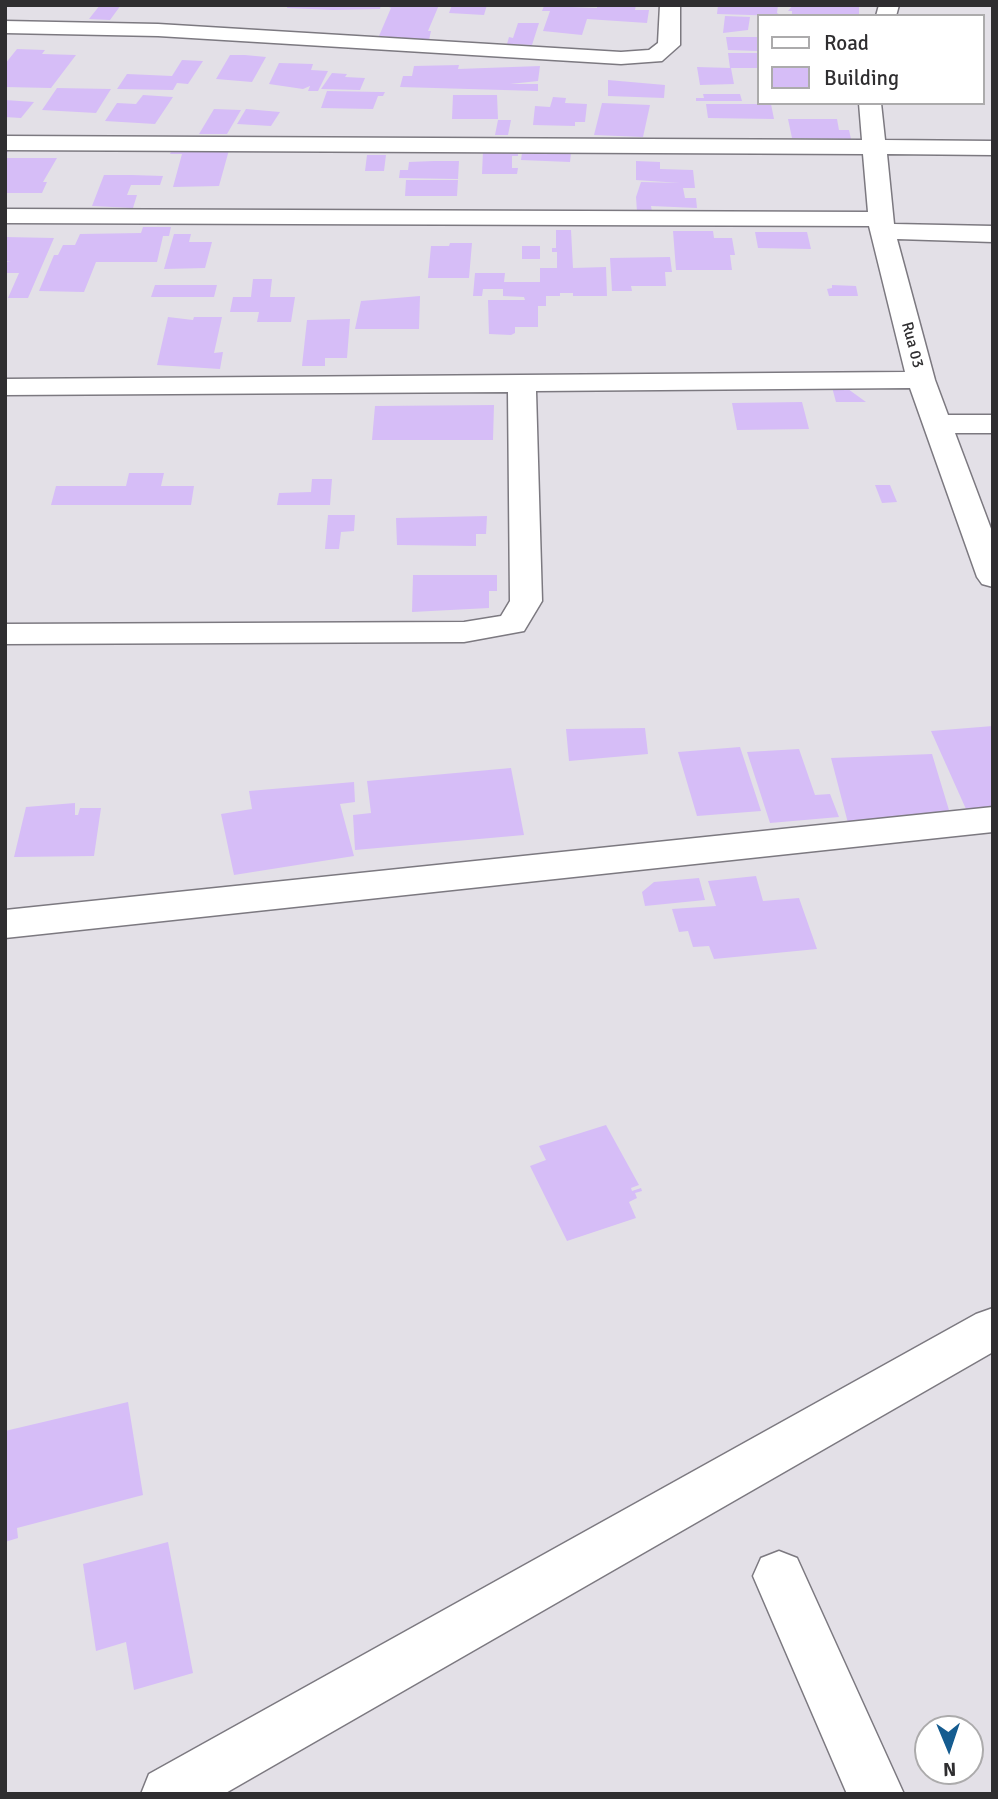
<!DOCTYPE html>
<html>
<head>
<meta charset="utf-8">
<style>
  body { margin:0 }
  #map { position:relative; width:998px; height:1799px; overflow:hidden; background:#e3e0e7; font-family:Signika,sans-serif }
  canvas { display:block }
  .frame { position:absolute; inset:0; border:7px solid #2f2e30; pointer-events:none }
  .legend { position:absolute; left:757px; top:14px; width:228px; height:91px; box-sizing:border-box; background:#fff; border:2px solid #acabac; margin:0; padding:9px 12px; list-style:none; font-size:21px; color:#2f2e30 }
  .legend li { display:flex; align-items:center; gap:14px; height:35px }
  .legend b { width:35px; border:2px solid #acabac }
  .north { position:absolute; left:914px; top:1715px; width:70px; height:70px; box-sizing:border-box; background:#fff; border:2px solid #acabac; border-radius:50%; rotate:178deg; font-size:19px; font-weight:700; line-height:28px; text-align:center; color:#2f2e30 }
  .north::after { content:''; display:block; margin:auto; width:24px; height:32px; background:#155c90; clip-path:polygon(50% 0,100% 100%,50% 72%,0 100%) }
</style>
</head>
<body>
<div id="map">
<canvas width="998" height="1799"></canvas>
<div class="frame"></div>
<ul class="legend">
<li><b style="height:9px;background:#fff"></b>Road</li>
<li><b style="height:19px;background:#d6bdf7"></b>Building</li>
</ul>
<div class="north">N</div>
</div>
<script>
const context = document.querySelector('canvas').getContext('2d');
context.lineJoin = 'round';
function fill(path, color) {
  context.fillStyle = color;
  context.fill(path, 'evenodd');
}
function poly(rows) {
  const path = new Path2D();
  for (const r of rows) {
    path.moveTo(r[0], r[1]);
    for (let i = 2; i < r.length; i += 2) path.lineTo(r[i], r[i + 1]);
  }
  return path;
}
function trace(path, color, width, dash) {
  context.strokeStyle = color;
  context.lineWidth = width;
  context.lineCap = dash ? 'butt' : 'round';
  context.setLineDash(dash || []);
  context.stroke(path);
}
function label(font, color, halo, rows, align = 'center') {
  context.font = font + ' Signika,sans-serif';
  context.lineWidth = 5;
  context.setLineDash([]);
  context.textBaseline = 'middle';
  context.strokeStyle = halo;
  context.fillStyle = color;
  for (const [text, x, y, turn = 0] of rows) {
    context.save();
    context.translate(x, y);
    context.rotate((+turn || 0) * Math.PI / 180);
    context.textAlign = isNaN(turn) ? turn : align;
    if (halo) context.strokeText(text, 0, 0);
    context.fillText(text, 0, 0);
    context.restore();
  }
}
fill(poly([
  [100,5,121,5,110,20,89,19],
  [288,5,381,5,380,9,333,10,287,8],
  [385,5,439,5,428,31,431,31,429,40,379,36,391,8],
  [452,5,487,5,484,15,449,13],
  [597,5,636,5,635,10,649,10,647,23,587,19,582,35,543,31,550,11,542,11,544,6,597,8],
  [718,5,778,5,777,13,782,16,717,14],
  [793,5,859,6,859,16,792,16,792,11,788,11],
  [725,16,750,17,748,30,723,33],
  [518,23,539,23,532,45,507,44,509,37,513,38],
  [726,37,758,37,758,51,728,50],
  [17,49,45,50,42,54,76,55,51,88,5,87,5,64],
  [728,53,758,53,758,68,730,68],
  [230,55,245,55,266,57,252,82,216,79],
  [182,60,203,61,188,84,177,83,173,90,117,89,127,74,172,76],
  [279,63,313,64,311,70,328,71,318,91,308,91,310,86,303,89,269,84],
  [459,65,458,69,540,66,538,81,510,84,538,84,538,91,400,87,403,76,412,76,414,66],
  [697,67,731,68,734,84,700,85],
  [332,73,347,74,345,77,365,78,360,90,321,89],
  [608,80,665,85,664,98,608,96],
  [57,88,111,89,96,113,42,110],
  [327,91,380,92,385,92,383,96,378,96,373,109,321,108],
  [703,94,740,94,742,101,696,101,696,98,704,98],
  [143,95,173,97,155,124,105,121,117,103,136,104],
  [453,95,497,95,498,119,452,119],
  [553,97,566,98,565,103,587,104,585,122,575,122,575,126,533,125,535,106,550,107],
  [5,100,34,102,21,118,5,117],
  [602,103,650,105,643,137,594,135],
  [706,104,771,104,774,119,708,118],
  [214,109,241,110,227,134,199,134],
  [246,109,280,112,271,126,237,124],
  [788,119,837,119,839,130,849,130,851,139,792,138],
  [498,120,511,120,508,135,495,135],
  [5,149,9,149,5,158,57,158,43,182,47,182,42,193,5,193],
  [172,149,229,150,219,186,173,187,182,154,170,154],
  [483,151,518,151,518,156,512,156,512,168,518,168,517,174,482,174],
  [522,153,571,153,570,162,521,160],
  [367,155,386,155,384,171,365,171],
  [434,161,459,161,458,179,399,178,400,170,408,170,409,162],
  [636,161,660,162,660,169,693,170,695,188,683,188,685,198,696,198,697,208,651,206,652,212,637,212,636,197,641,182,680,183,636,180],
  [104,175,132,175,163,176,160,185,131,185,127,195,137,195,133,208,92,206],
  [406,180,458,180,457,196,405,196],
  [143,227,171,227,169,236,163,236,157,262,96,262,84,292,39,291,54,255,58,255,63,245,75,245,80,234,141,233],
  [556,230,571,230,573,268,606,267,607,296,573,296,573,293,560,293,560,296,546,296,546,306,538,306,538,327,515,327,515,333,511,335,489,334,488,300,525,300,524,297,503,296,503,289,483,289,482,296,473,296,475,273,505,273,504,282,540,282,540,268,557,268,557,252,552,252,552,248,556,248],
  [673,231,713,231,714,238,732,238,735,255,730,255,732,270,676,270],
  [755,232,807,232,811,249,758,248],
  [174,234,191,234,189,242,212,242,205,268,164,269],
  [5,237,54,238,28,298,8,298,19,273,5,273,5,262,11,261,5,261],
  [450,243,472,243,469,278,428,278,431,246,449,246],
  [522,246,540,246,540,259,522,259],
  [670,257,672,272,665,272,666,286,631,286,632,291,612,291,610,258],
  [253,279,272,279,270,297,295,297,291,322,257,322,259,312,230,312,233,297,251,297],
  [155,285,217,285,214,297,151,297],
  [832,285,856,286,858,296,829,296,827,289,832,288],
  [420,296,419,329,355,329,361,301],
  [168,317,193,320,194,317,222,317,214,353,223,352,220,369,157,365],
  [350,319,347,358,325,358,325,366,302,366,307,320],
  [844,375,848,389,866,402,836,402,829,376],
  [802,402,809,429,737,430,732,403],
  [494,405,493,440,372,440,375,406],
  [129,473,164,473,161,486,194,486,191,505,51,505,56,486,126,486],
  [312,479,332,479,330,505,277,505,279,493,311,492],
  [875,485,890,485,897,502,882,503],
  [328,515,355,515,354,531,341,532,339,549,325,549],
  [487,516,486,534,476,534,476,546,397,545,396,518],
  [413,575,497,575,497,591,489,591,489,608,412,612],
  [993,726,993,817,970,818,931,731],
  [645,728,648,754,569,761,566,729],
  [740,747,761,811,697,816,678,752],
  [799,749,815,795,830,794,839,817,770,823,747,752],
  [932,754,952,820,848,823,831,758],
  [511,768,524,835,355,850,353,815,371,813,367,781],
  [354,782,355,802,340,804,354,856,234,875,221,814,252,809,249,791],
  [75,803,75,815,78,815,80,808,101,808,94,856,14,857,26,807],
  [756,876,763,901,799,898,817,949,714,959,709,946,693,947,688,931,679,932,672,909,716,906,708,881],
  [699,878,705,900,645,906,642,892,654,882],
  [606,1125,639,1185,631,1188,632,1191,641,1188,642,1191,635,1193,637,1198,629,1202,636,1218,567,1241,530,1166,546,1160,539,1146],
  [128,1402,143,1495,17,1528,18,1538,5,1542,5,1431],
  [168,1542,193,1673,134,1690,126,1642,96,1651,83,1564]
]), '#d6bdf7');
const minor = poly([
  [660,5,680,5,680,45,662,61,621,64,158,36,5,33,5,21,158,24,621,52,649,50,658,43,660,5],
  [879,5,899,5,896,16,876,16,879,5],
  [859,103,881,103,885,140,993,141,993,155,887,154,894,224,993,226,993,242,897,239,935,380,948,415,993,415,993,433,955,433,993,534,993,587,982,584,977,577,910,388,536,391,542,601,524,631,464,642,5,644,5,624,464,622,501,616,510,601,508,392,5,395,5,379,905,372,869,226,5,223,5,209,868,212,863,154,5,150,5,136,862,140,859,103],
  [993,807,993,832,5,938,5,910,993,807],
  [993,1308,993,1352,224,1794,141,1794,149,1774,976,1314,993,1308],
  [779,1551,797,1558,904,1794,847,1794,753,1576,761,1558,779,1551]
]);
trace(minor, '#7c7980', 3);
fill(minor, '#fff');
label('16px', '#2f2e30', '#fff', [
  ["Rua 03",912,345,75]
]);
</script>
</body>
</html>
